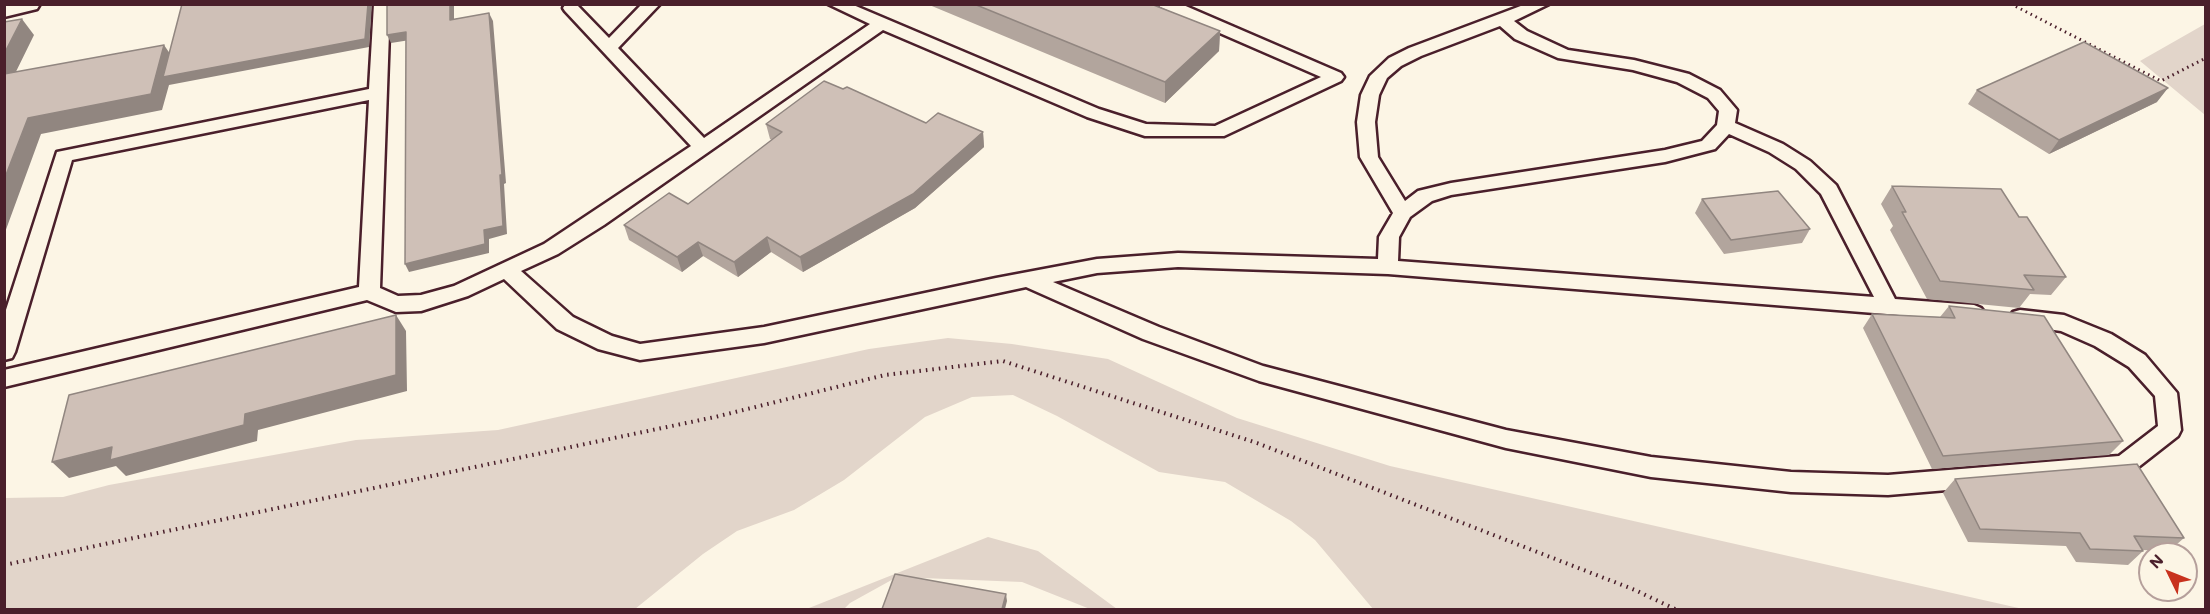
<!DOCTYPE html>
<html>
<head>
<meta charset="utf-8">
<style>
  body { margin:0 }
  #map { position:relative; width:2210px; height:614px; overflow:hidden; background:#fcf5e5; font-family:Mali,sans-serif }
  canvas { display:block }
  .frame { position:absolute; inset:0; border:6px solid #4a1f2b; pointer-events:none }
  .north { position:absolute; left:2138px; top:542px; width:60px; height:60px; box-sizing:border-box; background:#fcf5e5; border:2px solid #b59f9b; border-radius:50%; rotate:313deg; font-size:16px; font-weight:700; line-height:24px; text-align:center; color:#4a1f2b }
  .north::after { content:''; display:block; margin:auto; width:21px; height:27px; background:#c8321e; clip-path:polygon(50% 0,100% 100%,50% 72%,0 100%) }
</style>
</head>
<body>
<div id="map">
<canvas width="2210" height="614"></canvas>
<div class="frame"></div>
<div class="north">N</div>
</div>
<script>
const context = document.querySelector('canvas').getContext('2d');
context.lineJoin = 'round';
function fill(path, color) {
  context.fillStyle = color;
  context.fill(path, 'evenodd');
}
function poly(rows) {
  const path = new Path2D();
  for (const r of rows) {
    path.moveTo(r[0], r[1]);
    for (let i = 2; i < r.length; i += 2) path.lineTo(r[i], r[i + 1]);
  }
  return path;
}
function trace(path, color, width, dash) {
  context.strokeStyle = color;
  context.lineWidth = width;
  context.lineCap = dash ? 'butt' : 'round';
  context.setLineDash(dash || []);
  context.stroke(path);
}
fill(poly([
  [2205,24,2205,115,2140,61],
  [948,338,1012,344,1108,359,1237,418,1390,466,2023,609,1373,609,1315,540,1291,521,1225,482,1159,472,1057,416,1013,395,972,397,925,417,844,480,794,510,737,531,703,554,635,609,5,609,5,498,63,497,109,485,356,440,498,430,869,349],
  [988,537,1038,551,1117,609,1090,609,1022,582,897,577,850,603,844,609,804,610]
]), '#e2d5ca');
const lane = poly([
  [374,4,390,4,380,288,398,296,421,295,454,286,544,244,691,146,565,11,563,8,565,5,577,5,609,38,642,4,660,4,618,48,704,138,870,24,828,4,851,4,1099,109,1146,124,1215,126,1321,77,1160,7,1158,4,1181,4,1341,73,1344,77,1341,81,1224,136,1145,136,1087,117,883,30,604,225,558,254,521,271,573,317,612,336,640,344,764,327,996,278,1097,259,1178,253,1378,259,1379,237,1393,213,1360,157,1357,122,1361,95,1370,76,1389,58,1409,48,1526,4,1549,4,1514,21,1527,31,1568,50,1634,60,1689,74,1720,90,1737,110,1735,123,1783,144,1810,161,1836,185,1895,299,1974,305,1981,308,1985,313,1981,318,1974,321,1388,274,1178,267,1097,273,1053,282,1159,327,1263,366,1506,430,1651,457,1791,472,1888,475,2119,456,2158,426,2155,396,2129,367,2095,346,2061,331,2013,324,2009,318,2013,312,2020,310,2064,315,2111,334,2145,355,2177,393,2181,430,2178,436,2132,472,2124,475,1888,495,1791,492,1651,477,1506,448,1259,381,1143,339,1026,287,764,343,640,360,598,349,557,329,504,279,468,296,421,311,396,312,367,300,4,387,4,370,359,287,369,100,72,160,15,352,12,358,4,360,4,316,57,152,369,89,374,4],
  [1500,26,1515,39,1558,58,1633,70,1677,82,1708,98,1719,111,1717,125,1702,141,1665,150,1451,183,1418,191,1405,201,1378,157,1375,122,1379,95,1387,78,1401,66,1421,56,1500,26],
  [1729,134,1769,152,1796,169,1821,194,1874,297,1398,261,1399,237,1410,217,1432,201,1451,195,1665,162,1715,149,1729,134]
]);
const street = poly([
  [4,4,40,4,37,9,4,17,4,4]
]);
trace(lane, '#4a1f2b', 5);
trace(street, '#4a1f2b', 5);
trace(poly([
  [2011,4,2161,81,2206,58]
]), '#4a1f2b', 3, [1.5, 4]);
trace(poly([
  [4,565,715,417,885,375,1003,361,1257,443,1635,590,1677,610]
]), '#4a1f2b', 4, [1.5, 5]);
fill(lane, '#fcf5e5');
fill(street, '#fcf5e5');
fill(poly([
  [927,4,1151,4,1220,31,1219,51,1165,103],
  [843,89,926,123,983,132,984,147,915,208,803,272,771,252,738,277,703,256,682,272,629,240,624,225,688,204,772,140,770,139,766,124],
  [1977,90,2157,102,2049,154,1968,104],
  [1892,186,2019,217,2066,277,2051,295,2030,294,2019,308,1927,299,1890,230,1893,226,1881,204],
  [1702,199,1810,229,1802,243,1724,254,1695,213],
  [1949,306,2123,441,2109,455,1932,469,1863,328,1872,314,1940,317],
  [1955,479,2184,538,2169,551,2142,550,2143,551,2128,565,2076,562,2066,546,1968,542,1943,493]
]), '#b2a59d');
fill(poly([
  [368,4,372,4,369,47,169,85,162,110,41,134,4,235,4,180,28,118,164,45,175,61],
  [450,4,454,4,454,29,450,20],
  [489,13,493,21,506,183,504,184,507,234,489,239,489,253,409,272,405,264,484,230],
  [22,19,34,35,6,92,4,89,4,54],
  [1220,31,1219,51,1165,103,1165,82],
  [406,32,410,40,391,43,387,35],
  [2168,88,2157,102,2049,154,2059,140],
  [983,132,984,147,915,208,803,272,800,257],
  [767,237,771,252,738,277,734,262],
  [698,242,703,256,682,272,677,257],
  [396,315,406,331,407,391,258,430,257,441,126,476,116,466,69,478,52,462,245,414],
  [1006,594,1007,601,1005,609,1002,609]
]), '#918680');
const building = poly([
  [182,4,368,4,365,39,163,77,182,4],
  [387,4,450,4,450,20,489,13,502,175,500,175,503,226,484,230,485,244,405,264,406,32,387,35,387,4],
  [974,4,1151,4,1220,31,1165,82,974,4],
  [22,19,4,54,4,22,22,19],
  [2084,42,2168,88,2059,140,1977,90,2084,42],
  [164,45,151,94,28,118,4,180,4,74,164,45],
  [824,81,843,89,847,87,926,123,938,113,983,132,913,194,800,257,767,237,734,262,698,242,677,257,624,225,669,193,688,204,782,132,766,124,824,81],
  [1892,186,2001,189,2019,217,2027,217,2066,277,2024,275,2034,290,1940,281,1902,212,1906,212,1892,186],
  [1778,191,1810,229,1731,240,1702,199,1778,191],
  [1949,306,2044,316,2123,441,1943,456,1872,314,1955,318,1949,306],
  [396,315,396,375,245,414,244,425,110,460,112,447,52,462,69,395,396,315],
  [2137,464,2184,538,2134,536,2143,551,2090,549,2080,533,1980,529,1955,479,2137,464],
  [895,574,1006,594,1002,609,882,609,895,574]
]);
fill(building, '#cfc0b7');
trace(building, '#918680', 1.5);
</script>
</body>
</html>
